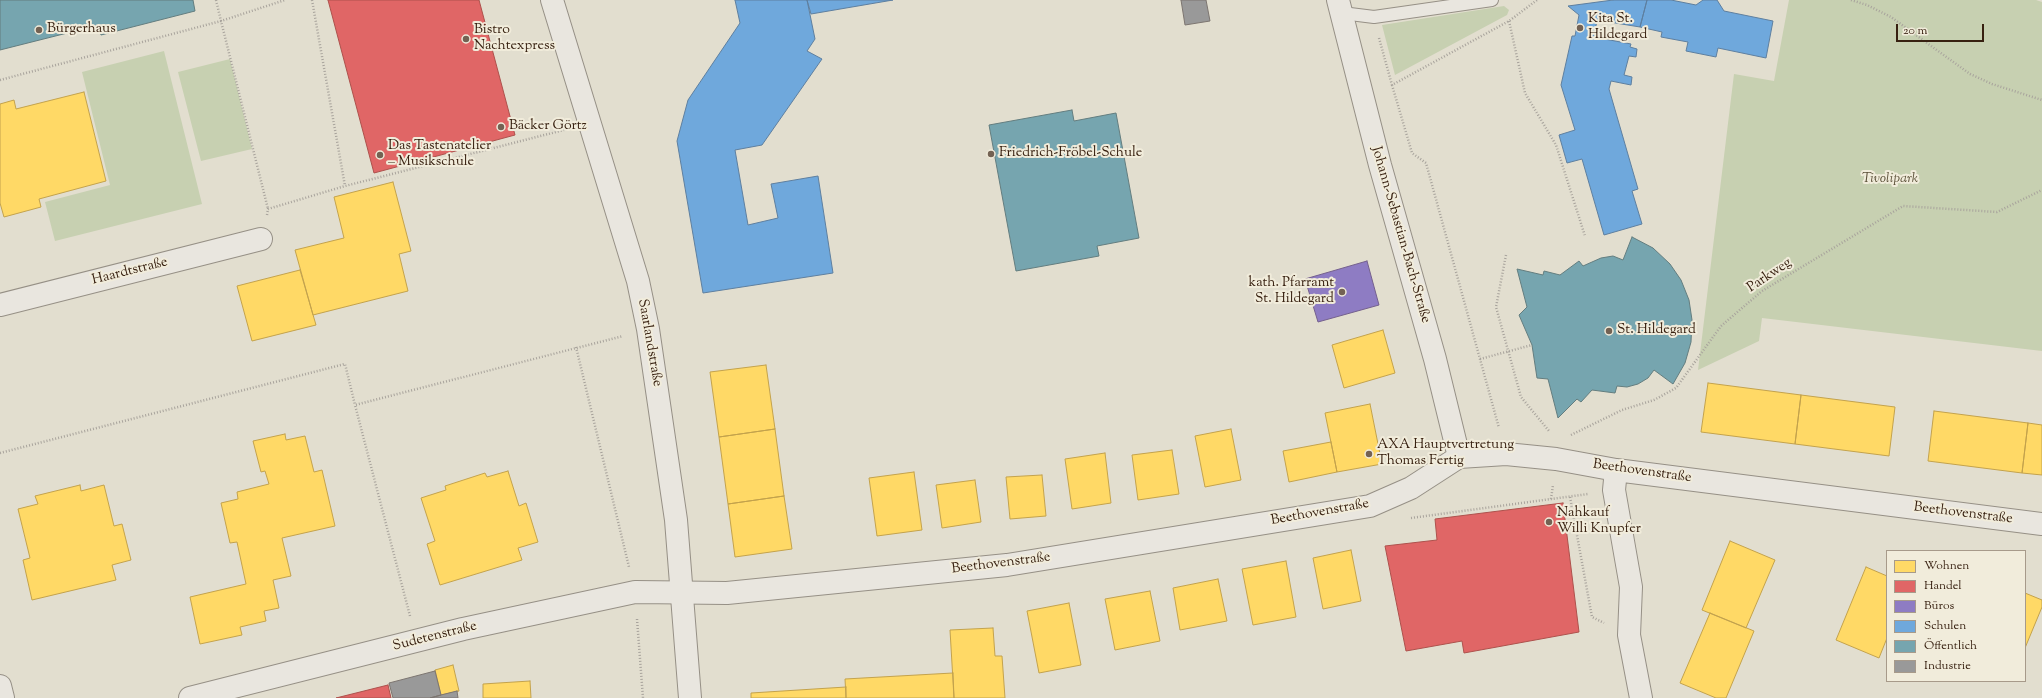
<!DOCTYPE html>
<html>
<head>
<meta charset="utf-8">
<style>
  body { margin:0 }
  #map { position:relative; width:2042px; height:698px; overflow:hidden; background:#e2decf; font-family:"Sorts Mill Goudy",serif }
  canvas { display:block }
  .legend { position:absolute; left:1886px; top:550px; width:140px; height:132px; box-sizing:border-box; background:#f1ecdb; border:1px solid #a79a8a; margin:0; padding:5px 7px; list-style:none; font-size:12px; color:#372010 }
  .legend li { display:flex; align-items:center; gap:8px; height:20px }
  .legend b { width:20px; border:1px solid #a79a8a }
  .scale { position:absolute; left:1896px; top:24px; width:88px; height:18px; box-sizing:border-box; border:2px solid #372010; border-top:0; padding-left:5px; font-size:12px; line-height:14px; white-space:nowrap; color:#372010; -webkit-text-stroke:3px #f1ecdb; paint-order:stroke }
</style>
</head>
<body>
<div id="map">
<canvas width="2042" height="698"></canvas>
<ul class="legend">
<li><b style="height:11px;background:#ffd966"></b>Wohnen</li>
<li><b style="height:11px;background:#e06666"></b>Handel</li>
<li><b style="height:11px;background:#8e7cc3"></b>Büros</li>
<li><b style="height:11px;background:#6fa8dc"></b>Schulen</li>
<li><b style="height:11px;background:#76a5af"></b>Öffentlich</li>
<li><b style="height:11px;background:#999"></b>Industrie</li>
</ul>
<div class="scale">20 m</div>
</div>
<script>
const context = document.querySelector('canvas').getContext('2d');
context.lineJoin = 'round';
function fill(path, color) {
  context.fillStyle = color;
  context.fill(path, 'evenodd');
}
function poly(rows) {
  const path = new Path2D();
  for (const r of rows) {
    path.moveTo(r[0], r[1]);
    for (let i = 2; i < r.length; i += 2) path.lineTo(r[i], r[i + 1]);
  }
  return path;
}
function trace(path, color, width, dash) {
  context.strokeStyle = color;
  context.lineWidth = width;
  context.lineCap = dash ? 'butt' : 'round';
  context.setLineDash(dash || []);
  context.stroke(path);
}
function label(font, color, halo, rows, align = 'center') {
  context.font = font + ' "Sorts Mill Goudy",serif';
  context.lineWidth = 4;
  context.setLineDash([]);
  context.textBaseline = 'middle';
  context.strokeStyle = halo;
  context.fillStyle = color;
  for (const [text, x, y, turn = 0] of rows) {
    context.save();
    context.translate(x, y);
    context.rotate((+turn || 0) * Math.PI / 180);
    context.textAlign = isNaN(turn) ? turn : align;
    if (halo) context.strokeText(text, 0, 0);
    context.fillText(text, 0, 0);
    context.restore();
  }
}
fill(poly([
  [1789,0,2036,0,2042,2,2042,351,1762,318,1759,341,1698,370,1734,74,1774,81],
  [1504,6,1509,10,1507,15,1395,75,1382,25],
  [164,51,202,204,55,241,45,202,110,185,82,72],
  [230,59,252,149,201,161,178,72]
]), '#c7d0b1');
const homes = poly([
  [84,92,106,181,39,199,41,207,4,217,0,203,0,104,14,100,16,109,84,92],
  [393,182,411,251,399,254,408,291,313,315,295,250,344,238,334,197,393,182],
  [300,270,316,325,252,341,237,286,300,270],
  [1383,330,1395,373,1344,388,1332,345,1383,330],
  [766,365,775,429,719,437,710,372,766,365],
  [1708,383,1801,395,1795,444,1701,432,1708,383],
  [1801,395,1895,407,1889,456,1795,444,1801,395],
  [1370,404,1382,464,1337,472,1325,413,1370,404],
  [1934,411,2028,423,2022,473,1928,461,1934,411],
  [2028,423,2042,425,2042,475,2022,473,2028,423],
  [775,429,784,496,728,504,719,437,775,429],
  [1231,429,1241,480,1205,487,1195,436,1231,429],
  [285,434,286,440,305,436,314,472,322,470,335,526,282,538,291,576,273,580,279,608,264,611,266,621,240,627,242,635,200,644,190,597,246,584,237,542,230,543,221,503,238,499,237,492,269,484,265,471,261,472,253,441,285,434],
  [1331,442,1337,472,1289,482,1283,451,1331,442],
  [1172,450,1179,494,1138,500,1132,455,1172,450],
  [1105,453,1111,503,1072,509,1065,459,1105,453],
  [508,471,519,506,526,503,538,542,518,548,522,560,440,585,427,544,435,541,421,498,446,490,445,486,485,473,487,477,508,471],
  [914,472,922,530,877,536,869,478,914,472],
  [1042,475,1046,516,1010,519,1006,477,1042,475],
  [975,480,981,522,942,528,936,485,975,480],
  [80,485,81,491,104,485,114,526,122,524,131,560,112,565,116,580,32,600,23,560,30,558,18,509,38,504,35,496,80,485],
  [784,496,792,549,735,557,728,504,784,496],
  [1730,541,1775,560,1746,628,1702,610,1730,541],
  [1351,550,1361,601,1323,609,1313,558,1351,550],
  [1286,561,1296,617,1253,625,1242,569,1286,561],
  [1866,567,1887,576,1887,638,1879,658,1836,640,1866,567],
  [1218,579,1227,621,1180,630,1173,588,1218,579],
  [1150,591,1160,641,1115,650,1105,599,1150,591],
  [2025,593,2042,600,2042,607,2025,648,2025,593],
  [1069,603,1081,665,1039,673,1027,611,1069,603],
  [1710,613,1754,631,1726,698,1716,698,1680,683,1710,613],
  [993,628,995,656,1002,656,1005,698,954,698,950,630,993,628],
  [453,665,459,691,441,695,435,670,453,665],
  [953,673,954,698,846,698,845,679,953,673],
  [530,681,531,698,483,698,483,684,530,681],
  [846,687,846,698,751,698,751,693,846,687]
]);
fill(homes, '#ffd966');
trace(homes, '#c3a24c', 1);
const shops = poly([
  [328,0,479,0,515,135,374,173,328,0],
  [1563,503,1579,632,1464,653,1462,641,1406,651,1385,546,1437,540,1435,519,1563,503],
  [388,685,391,698,336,698,388,685]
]);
fill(shops, '#e06666');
trace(shops, '#ad514c', 1);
const offices = poly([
  [1367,261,1379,305,1318,322,1305,279,1367,261]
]);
fill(offices, '#8e7cc3');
trace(offices, '#74608d', 1);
const schools = poly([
  [735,0,807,0,815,39,807,51,822,59,762,145,735,150,748,225,778,218,771,184,818,176,833,273,703,293,677,141,688,100,740,23,735,0],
  [807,0,893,0,811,14,807,0],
  [1613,0,1647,0,1640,27,1597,20,1594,37,1631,44,1630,47,1637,49,1636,57,1629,56,1624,75,1632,77,1631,85,1611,81,1609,89,1638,189,1632,191,1642,224,1604,235,1582,159,1567,163,1559,135,1575,130,1561,85,1572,36,1575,36,1579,15,1568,6,1613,0],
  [1647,0,1671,0,1696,5,1703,0,1717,0,1724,11,1773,21,1766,58,1718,48,1716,57,1686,51,1688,42,1661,37,1662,32,1640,27,1647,0]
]);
fill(schools, '#6fa8dc');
trace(schools, '#5e7f9f', 1);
const public = poly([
  [0,0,193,0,195,11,101,35,99,25,0,50,0,0],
  [1072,110,1074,121,1116,113,1139,238,1097,246,1099,256,1016,271,989,125,1072,110],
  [1632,237,1653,248,1670,264,1681,280,1689,300,1692,320,1691,342,1685,363,1673,384,1654,370,1648,378,1638,384,1627,387,1617,386,1615,393,1592,390,1581,402,1577,399,1558,418,1548,379,1537,378,1532,345,1519,315,1527,307,1517,269,1543,275,1544,271,1560,275,1579,261,1583,266,1601,258,1613,256,1623,260,1632,237]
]);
fill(public, '#76a5af');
trace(public, '#637d7f', 1);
const industry = poly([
  [1181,0,1206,0,1210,21,1185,25,1181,0],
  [435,671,441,695,430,698,393,698,389,683,435,671],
  [457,691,458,698,430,698,441,695,457,691]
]);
fill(industry, '#999');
trace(industry, '#7c7570', 1);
const service = poly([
  [1342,13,1374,17,1492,0]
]);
const minor = poly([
  [1338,0,1380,165,1435,359,1459,457],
  [0,305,261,239],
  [1616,470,1614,490,1631,587,1629,635,1641,698],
  [0,686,3,698],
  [190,698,463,629,635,592,727,593,1007,565,1370,506,1411,488,1459,457,1506,454,1556,459,1616,470,2042,524]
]);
const tertiary = poly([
  [552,0,638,281,648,329,676,520,690,698]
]);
trace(service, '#969086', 14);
trace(minor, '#969086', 24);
trace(tertiary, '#969086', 24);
trace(poly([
  [216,0,221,21,285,0],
  [312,0,345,186],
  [1851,0,1867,5,1891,17,1970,74,1992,84,2042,100],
  [1509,21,1525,93,1556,145,1585,236],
  [1379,38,1392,85,1509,21,1537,0],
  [0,80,221,21,268,209],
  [1392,85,1412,153,1426,163,1499,428],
  [267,215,268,209,345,186,564,130],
  [1506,255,1496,307,1521,397,1549,431],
  [576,347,629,567],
  [1480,359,1532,345],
  [1571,435,1622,410,1654,400,1676,388,1721,326,1762,291,1903,206,1997,212,2042,190],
  [0,453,345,364,355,405],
  [1570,497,1592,617,1604,623],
  [1551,499,1553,485],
  [1411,518,1588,494],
  [410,616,355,405,623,336],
  [637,619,643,698]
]), '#a8a39c', 2.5, [1, 2]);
trace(service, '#e9e6df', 12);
trace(minor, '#e9e6df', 22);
trace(tertiary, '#e9e6df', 22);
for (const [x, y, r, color] of [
  [1580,28,4,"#736253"],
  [39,30,4,"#736253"],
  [466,39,4,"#736253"],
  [501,127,4,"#736253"],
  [991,154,4,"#736253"],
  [380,155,4,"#736253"],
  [1342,292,4,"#736253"],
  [1609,331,4,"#736253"],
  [1369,454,4,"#736253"],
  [1549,522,4,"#736253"]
]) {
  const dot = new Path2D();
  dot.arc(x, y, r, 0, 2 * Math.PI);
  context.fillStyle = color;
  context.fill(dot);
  trace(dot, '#f1ecdb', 1.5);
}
label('14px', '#372010', '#f1ecdb', [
  ["Kita St.",1588,20],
  ["Hildegard",1588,36],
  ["Bürgerhaus",47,30],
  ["Bistro",474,31],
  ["Nachtexpress",474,47],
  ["Bäcker Görtz",509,127],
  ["Das Tastenatelier",388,147],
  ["– Musikschule",388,163],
  ["Friedrich-Fröbel-Schule",999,154],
  ["kath. Pfarramt",1334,284,"right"],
  ["St. Hildegard",1334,300,"right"],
  ["St. Hildegard",1617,331],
  ["AXA Hauptvertretung",1377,446],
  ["Thomas Fertig",1377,462],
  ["Nahkauf",1557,514],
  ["Willi Knupfer",1557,530]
], 'left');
label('italic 14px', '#5c5139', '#f1ecdb', [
  ["Tivolipark",1890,180]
]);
label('14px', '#372010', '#f1ecdb', [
  ["Johann-Sebastian-Bach-Straße",1400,235,74],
  ["Haardtstraße",130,272,-14],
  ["Parkweg",1770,276,-34],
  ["Saarlandstraße",649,343,80],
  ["Beethovenstraße",1642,472,8],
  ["Beethovenstraße",1320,513,-10],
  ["Beethovenstraße",1963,514,7],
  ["Beethovenstraße",1001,564,-7],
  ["Sudetenstraße",435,637,-14]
]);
</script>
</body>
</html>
